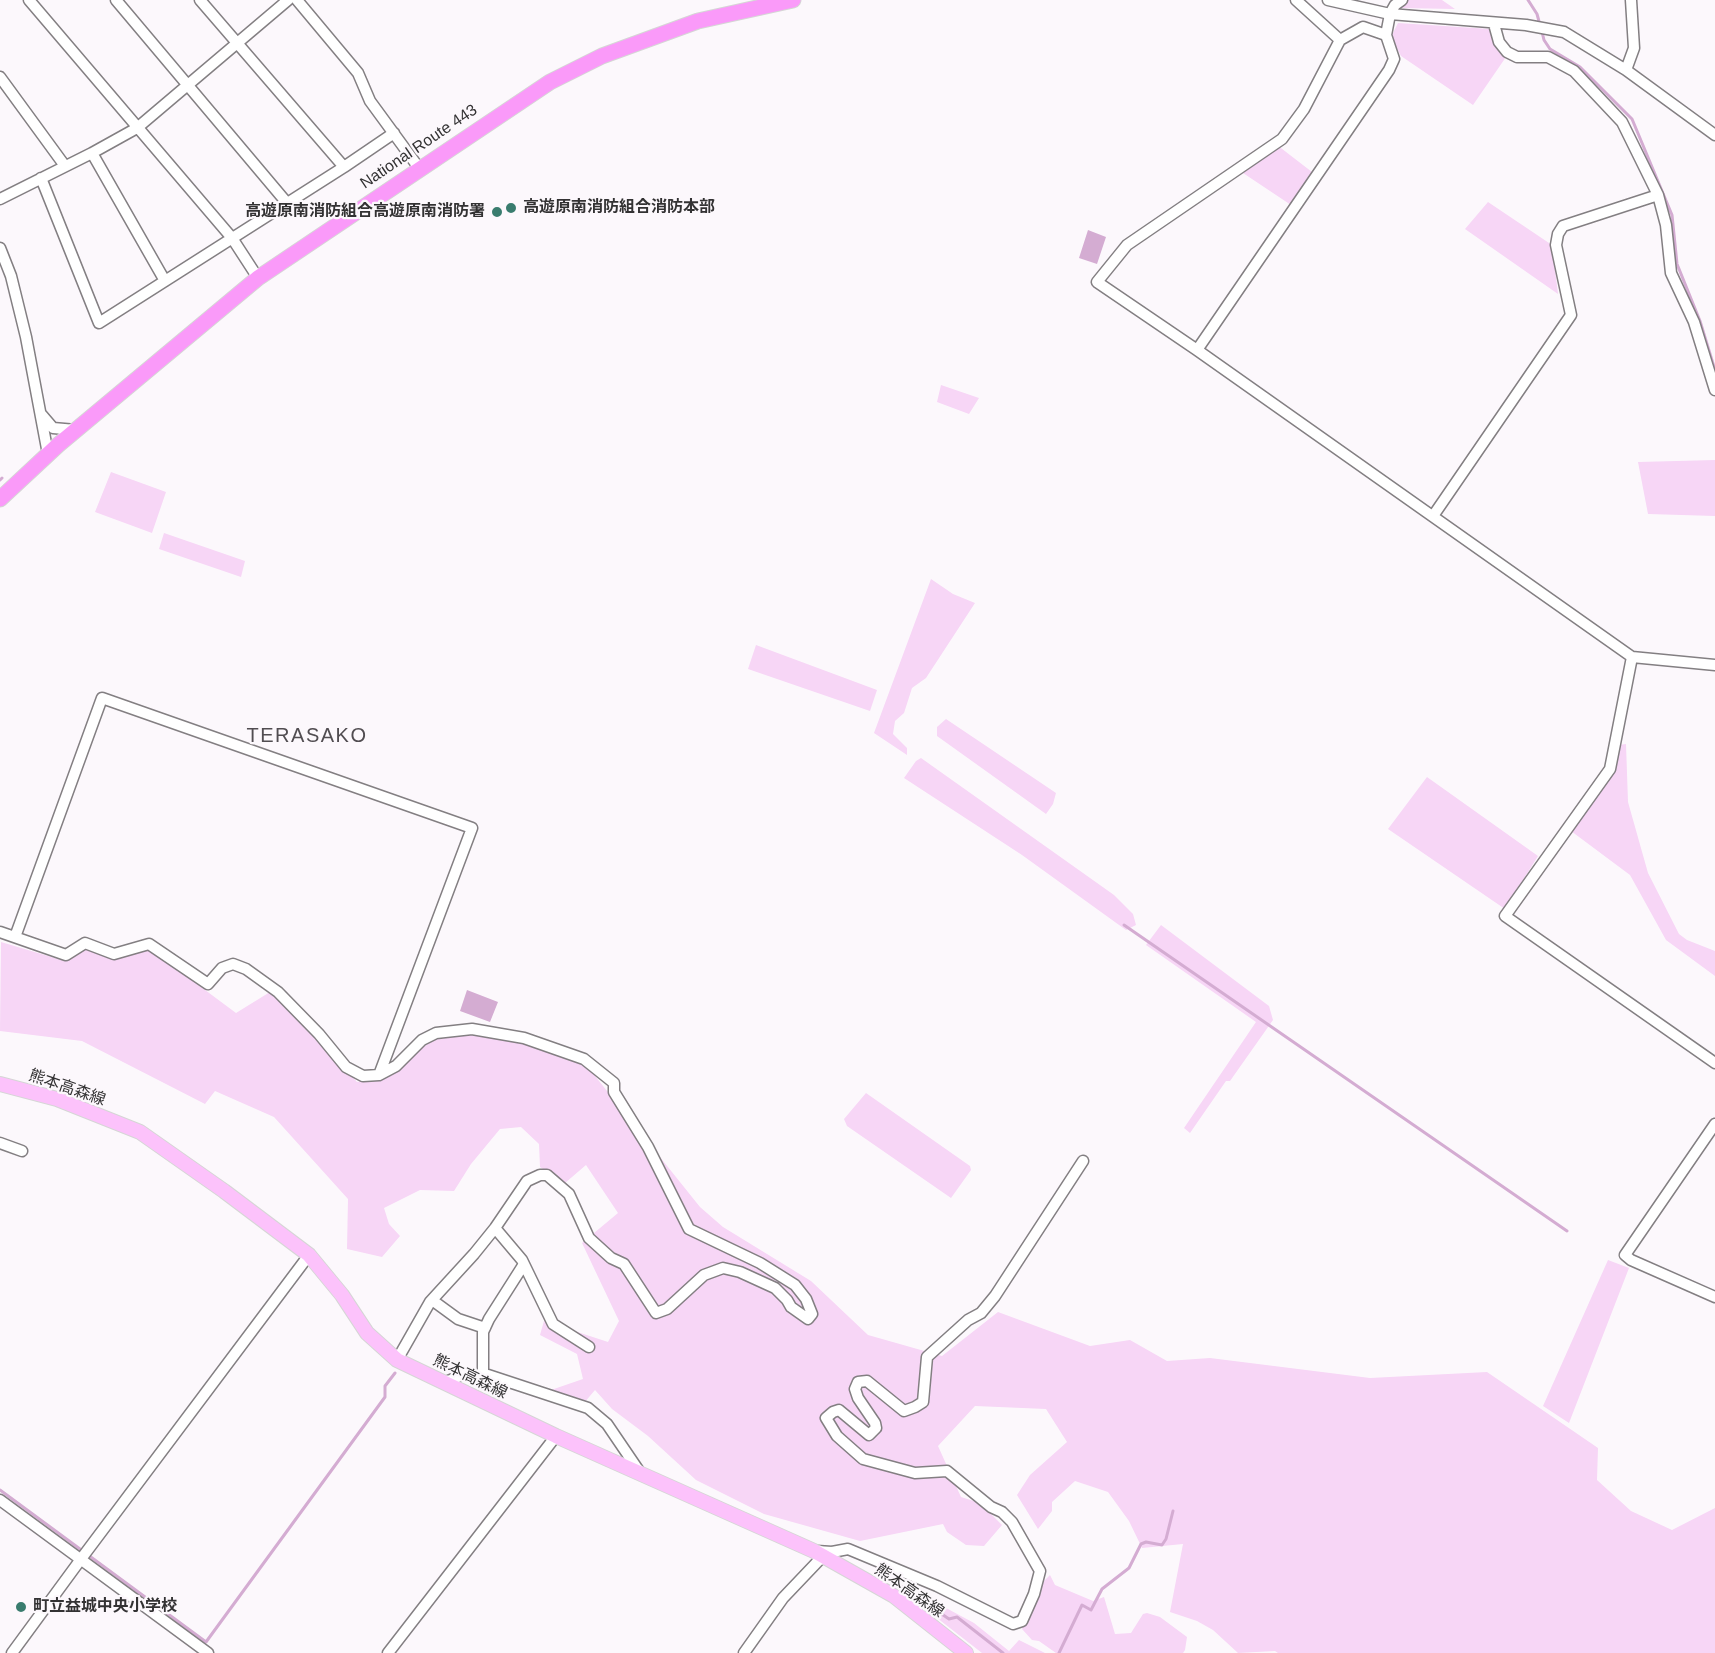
<!DOCTYPE html>
<html>
<head>
<meta charset="utf-8">
<style>
  body { margin:0 }
  canvas { display:block; background:#fcf8fc }
</style>
</head>
<body>
<canvas width="1715" height="1653"></canvas>
<script>
const context = document.querySelector('canvas').getContext('2d');
context.lineJoin = 'round';
function fill(path, color) {
  context.fillStyle = color;
  context.fill(path, 'evenodd');
}
function poly(rows) {
  const path = new Path2D();
  for (const r of rows) {
    path.moveTo(r[0], r[1]);
    for (let i = 2; i < r.length; i += 2) path.lineTo(r[i], r[i + 1]);
  }
  return path;
}
function trace(path, color, width, dash) {
  context.strokeStyle = color;
  context.lineWidth = width;
  context.lineCap = dash ? 'butt' : 'round';
  context.setLineDash(dash || []);
  context.stroke(path);
}
function label(font, color, halo, rows, align = 'center') {
  context.font = font + ' Helvetica,"Noto Sans JP",sans-serif';
  context.lineWidth = 4.5;
  context.setLineDash([]);
  context.textBaseline = 'middle';
  context.strokeStyle = halo;
  context.fillStyle = color;
  for (const [text, x, y, turn = 0] of rows) {
    context.save();
    context.translate(x, y);
    context.rotate((+turn || 0) * Math.PI / 180);
    context.textAlign = isNaN(turn) ? turn : align;
    if (halo) context.strokeText(text, 0, 0);
    context.fillText(text, 0, 0);
    context.restore();
  }
}
fill(poly([
  [1408,0,1442,0,1455,9,1399,8],
  [1398,23,1490,29,1492,39,1499,52,1506,57,1473,105,1401,56,1391,37],
  [1277,145,1312,172,1291,205,1240,171],
  [1488,202,1552,245,1558,294,1465,229],
  [941,385,979,398,969,414,937,402],
  [1715,460,1715,516,1648,514,1638,462],
  [111,472,166,492,152,533,95,512],
  [164,533,245,561,241,577,159,549],
  [931,579,953,594,975,603,926,678,912,688,904,713,895,721,893,734,907,748,907,755,874,733],
  [756,645,877,690,870,711,748,669],
  [946,719,1056,793,1053,804,1046,814,937,736,937,727],
  [1626,744,1628,802,1648,873,1679,934,1687,940,1715,951,1715,976,1666,940,1630,875,1571,831,1619,745],
  [921,758,1114,895,1133,914,1136,925,1126,930,1022,855,904,778,916,761],
  [1427,777,1538,856,1505,909,1388,829],
  [1161,925,1269,1006,1273,1020,1230,1081,1226,1081,1190,1133,1184,1128,1256,1022,1146,945],
  [1,942,65,961,85,949,115,958,150,949,236,1013,270,992,318,1038,357,1082,385,1078,405,1065,423,1047,441,1036,474,1033,525,1042,583,1061,700,1207,723,1227,811,1281,868,1335,942,1356,998,1312,1090,1346,1130,1340,1167,1361,1210,1358,1370,1378,1487,1372,1598,1448,1597,1480,1631,1511,1672,1530,1715,1508,1715,1653,1278,1653,1275,1651,1238,1653,1213,1630,1197,1621,1170,1612,1183,1544,1142,1548,1129,1521,1108,1492,1075,1481,1052,1502,1052,1511,1038,1529,1017,1495,1030,1475,1067,1442,1046,1409,975,1406,938,1446,961,1497,980,1503,1002,1525,984,1546,966,1545,947,1532,943,1524,860,1541,764,1514,696,1480,648,1436,612,1409,595,1390,584,1403,551,1390,583,1379,577,1354,540,1335,544,1321,608,1342,619,1321,582,1243,618,1213,586,1165,565,1183,540,1167,539,1144,521,1127,500,1129,471,1164,454,1191,420,1190,384,1208,389,1224,400,1236,382,1257,347,1249,348,1199,274,1117,215,1091,205,1104,82,1041,0,1031],
  [866,1093,970,1166,971,1170,951,1198,847,1126,844,1119],
  [1608,1260,1629,1268,1569,1423,1543,1406],
  [1050,1575,1055,1585,1093,1601,1104,1597,1115,1634,1131,1633,1143,1614,1147,1613,1160,1617,1187,1637,1185,1650,1183,1653,1056,1653,1039,1641,1032,1640,1022,1629,1044,1581],
  [920,1594,974,1623,1009,1651,1019,1640,1045,1653,982,1653,914,1600]
]), '#f7d6f6');
fill(poly([
  [1088,230,1106,237,1097,264,1079,258],
  [467,990,498,1002,490,1022,460,1011]
]), '#d4acd2');
trace(poly([
  [1528,0,1537,14,1540,25],
  [1542,32,1544,40,1550,49,1580,67,1632,119,1672,215,1677,264,1700,321,1715,370],
  [0,480,2,478],
  [1124,925,1567,1231],
  [0,1490,206,1642,385,1397,385,1386,395,1373],
  [901,1586,949,1619,957,1617,1003,1653],
  [1059,1653,1082,1605,1091,1610,1102,1589,1129,1568,1141,1544,1146,1542,1162,1545,1166,1539,1173,1511]
]), '#d4acd2', 3);
const minor = poly([
  [29,0,232,238,258,278],
  [116,0,287,203],
  [200,0,344,167],
  [297,0,358,73,370,101,419,168],
  [1296,0,1340,40],
  [1328,0,1390,14,1526,25,1564,32,1626,70,1715,135],
  [1386,35,1363,27,1340,40,1304,109,1282,139,1127,245,1097,282,1197,350,1632,657,1715,665],
  [1626,70,1634,48,1631,0],
  [0,77,65,166],
  [92,153,165,281],
  [41,178,99,323,344,167,394,133],
  [1658,195,1666,225,1671,273,1694,322,1715,390],
  [0,199,92,153,137,128,288,0],
  [0,248,11,276,26,337,48,454],
  [1197,350,1389,70,1394,59,1386,35,1390,14,1395,5,1402,0],
  [41,414,53,428,76,430],
  [1433,516,1571,315,1556,245,1558,234,1563,226,1658,195,1622,122,1574,71,1548,57,1517,57,1507,52,1499,42,1494,24],
  [1632,657,1610,769,1505,916,1715,1063],
  [0,932,66,955,85,943,114,954,149,944,208,984,222,968,233,964,246,969,278,992,319,1034,346,1067,363,1076,379,1075,396,1066,422,1040,436,1033,472,1029,524,1038,584,1059,614,1083,614,1092,648,1147,689,1229,760,1263,795,1285,806,1299,812,1314,808,1319,791,1307,787,1300,775,1288,740,1272,723,1268,704,1275,667,1309,656,1313,624,1264,611,1258,589,1238,569,1194,547,1175,540,1175,527,1181,495,1228,474,1254,430,1302,397,1360],
  [15,937,102,698,472,828,379,1075],
  [1715,1124,1625,1255,1631,1260,1715,1297],
  [0,1143,22,1151],
  [495,1228,522,1260,553,1324,589,1347],
  [432,1300,458,1319,485,1328],
  [483,1375,483,1332,489,1319,524,1264],
  [444,1383,464,1374,488,1375,588,1408,607,1424,641,1474],
  [0,1500,208,1653],
  [817,1551,832,1552,848,1549,937,1586,1013,1624,1022,1621,1034,1594,1040,1571,1012,1522,1002,1512,991,1507,947,1471,915,1473,863,1459,837,1436,826,1418,833,1412,839,1410,869,1435,876,1428,875,1423,858,1398,855,1389,858,1382,867,1381,904,1411,915,1407,923,1402,927,1357,968,1320,981,1313,995,1296,1083,1161],
  [12,1653,81,1559,309,1255],
  [388,1653,556,1436],
  [744,1653,783,1598,823,1556]
]);
const major = poly([
  [0,1084,57,1099,140,1132,224,1191,309,1255,342,1295,367,1333,397,1360,556,1436,814,1551,894,1596,966,1653]
]);
const highway = poly([
  [0,499,58,445,258,278,550,82,602,56,698,21,793,0]
]);
trace(minor, '#837f82', 13);
trace(major, '#d6d6d6', 16);
trace(highway, '#d6d6d6', 17);
trace(minor, '#fff', 10);
trace(major, '#fcc2fb', 14);
trace(highway, '#fa9af9', 15);
for (const [x, y, r, color] of [
  [511,208,6,"#397c6e"],
  [497,212,6,"#397c6e"],
  [21,1607,6,"#397c6e"]
]) {
  const dot = new Path2D();
  dot.arc(x, y, r, 0, 2 * Math.PI);
  context.fillStyle = color;
  context.fill(dot);
  trace(dot, '#fcf8fc', 2);
}
label('16px', '#333233', '#fcf8fc', [
  ["National Route 443",419,147,-34],
  ["熊本高森線",67,1088,19],
  ["熊本高森線",470,1377,26],
  ["熊本高森線",909,1591,35]
]);
label('bold 16px', '#333233', '#fcf8fc', [
  ["高遊原南消防組合消防本部",523,208],
  ["高遊原南消防組合高遊原南消防署",485,212,"right"],
  ["町立益城中央小学校",33,1607]
], 'left');
context.letterSpacing = '1.5px';
label('20px', '#514d51', '#fcf8fc', [
  ["TERASAKO",307,736]
]);
context.letterSpacing = '0px';
</script>
</body>
</html>
